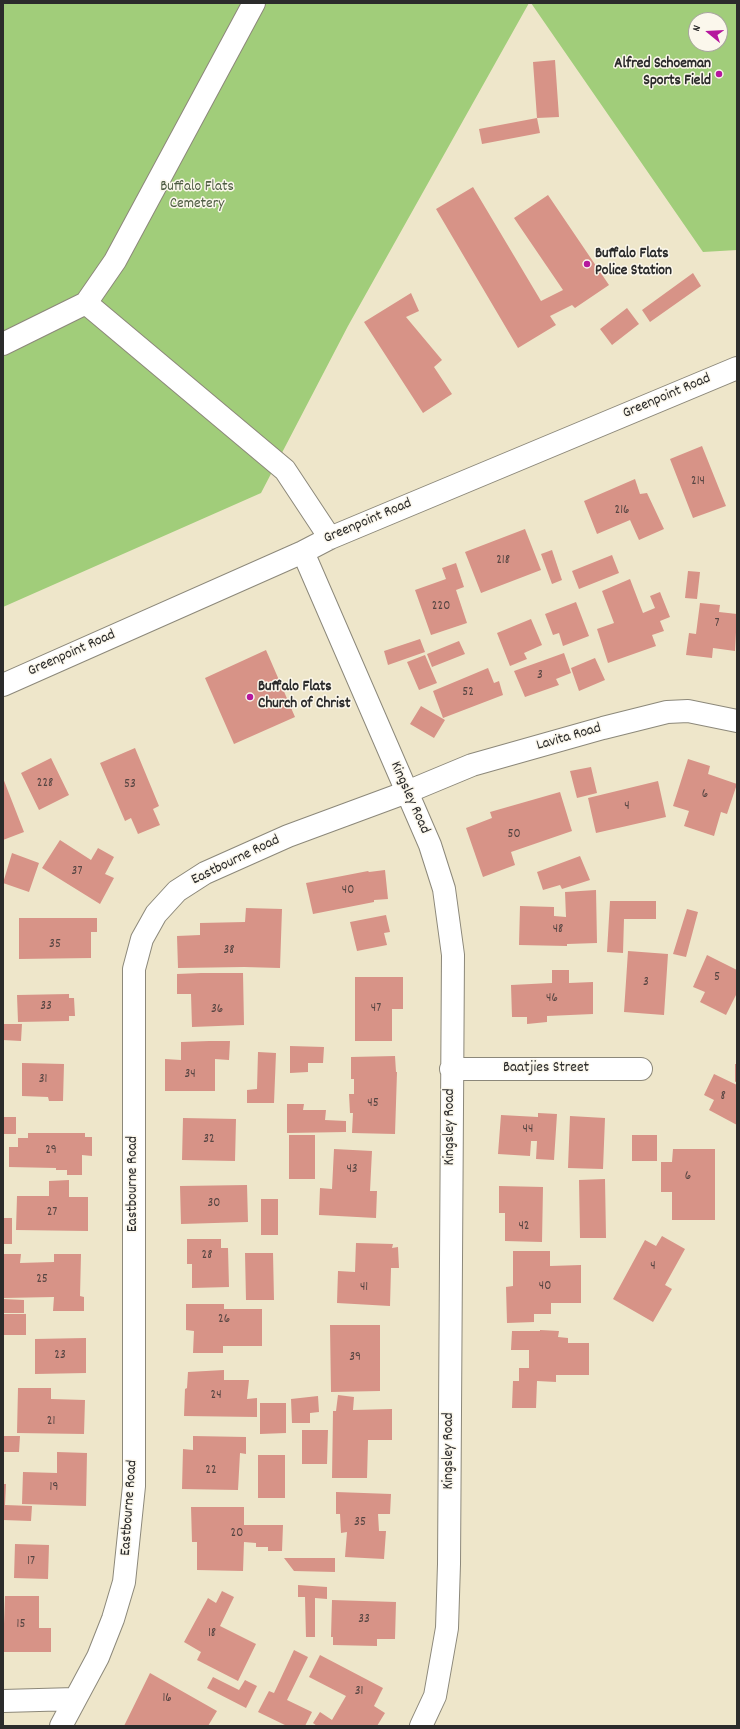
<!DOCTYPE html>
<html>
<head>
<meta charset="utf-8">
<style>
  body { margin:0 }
  #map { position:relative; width:740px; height:1729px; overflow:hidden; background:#eee6ca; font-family:Dekko,sans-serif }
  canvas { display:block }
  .frame { position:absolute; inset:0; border:4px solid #2b2b2b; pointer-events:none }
  .north { position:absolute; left:688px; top:12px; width:40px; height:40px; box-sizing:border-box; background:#fbf7ec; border:1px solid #a8a59f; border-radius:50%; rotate:288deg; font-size:11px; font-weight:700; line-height:16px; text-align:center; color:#2b2b2b }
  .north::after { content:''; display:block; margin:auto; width:14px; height:18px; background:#b5179e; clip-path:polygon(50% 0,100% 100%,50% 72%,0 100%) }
</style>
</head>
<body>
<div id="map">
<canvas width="740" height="1729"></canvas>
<div class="frame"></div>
<div class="north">N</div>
</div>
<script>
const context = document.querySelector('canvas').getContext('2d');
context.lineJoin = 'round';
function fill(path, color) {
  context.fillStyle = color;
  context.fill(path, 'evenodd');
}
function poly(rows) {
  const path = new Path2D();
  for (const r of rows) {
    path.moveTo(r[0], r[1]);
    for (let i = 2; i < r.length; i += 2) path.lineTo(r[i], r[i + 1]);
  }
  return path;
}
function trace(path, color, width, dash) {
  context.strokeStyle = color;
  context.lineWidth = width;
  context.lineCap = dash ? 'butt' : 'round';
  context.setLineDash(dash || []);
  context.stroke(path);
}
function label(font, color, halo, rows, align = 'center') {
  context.font = font + ' Dekko,sans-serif';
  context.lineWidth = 3;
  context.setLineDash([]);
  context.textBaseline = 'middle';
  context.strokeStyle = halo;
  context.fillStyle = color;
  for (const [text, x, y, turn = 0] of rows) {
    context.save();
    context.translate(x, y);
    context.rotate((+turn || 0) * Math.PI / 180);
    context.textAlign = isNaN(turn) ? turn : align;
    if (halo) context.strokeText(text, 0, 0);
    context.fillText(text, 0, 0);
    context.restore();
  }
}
fill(poly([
  [3,3,529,3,348,326,261,493,3,607],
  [531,3,737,3,737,250,703,252],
  [696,20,720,20,720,44,696,44]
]), '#a1cd7a');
fill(poly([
  [555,60,559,117,537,118,540,133,482,144,479,129,537,118,533,62],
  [473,187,541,301,563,290,514,218,548,195,609,285,575,308,572,305,550,316,556,325,518,348,436,209],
  [693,273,701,286,650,322,642,310],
  [411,293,419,311,406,317,442,360,434,367,452,394,423,413,364,322],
  [627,308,639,324,612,345,600,329],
  [702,446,726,506,693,518,670,459],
  [635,479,640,494,647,493,664,529,639,540,630,520,597,534,584,501],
  [525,529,541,570,481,593,465,552],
  [552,550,562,580,552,584,541,554],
  [612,555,619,573,579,589,572,571],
  [456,563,464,587,456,590,467,623,431,635,415,590,446,579,442,568],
  [688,571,700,572,697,599,685,598],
  [630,579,643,613,655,608,650,596,660,592,670,617,660,621,664,631,652,635,656,646,608,663,597,629,614,623,602,591],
  [576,602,589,636,563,646,559,633,553,635,545,614],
  [700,603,720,605,719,612,737,614,735,651,713,648,712,658,686,655,689,633,696,634],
  [531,619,542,645,524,653,527,659,510,666,497,633],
  [420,639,425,652,388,665,384,651],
  [459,641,465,654,432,667,427,654],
  [266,650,295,717,234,744,205,678],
  [564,653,571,673,556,679,559,685,525,697,514,671],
  [425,655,437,683,419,690,407,662],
  [595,658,605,680,579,691,571,668],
  [488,668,494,683,499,681,503,695,443,718,433,691],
  [421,706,445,720,434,738,410,724],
  [135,748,159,806,153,809,160,825,138,834,131,818,125,821,100,763],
  [51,758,69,795,39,810,21,773],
  [688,759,710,766,708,774,737,784,727,814,721,812,714,836,684,826,689,811,673,806],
  [591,767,597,793,577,798,570,771],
  [3,778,24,832,3,840],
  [658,781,666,817,596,833,588,798],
  [560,792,572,831,511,852,515,865,483,877,466,828,492,818,490,812],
  [60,840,91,860,98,848,114,857,105,874,114,878,100,904,42,868],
  [12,853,39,863,29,892,3,883],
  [580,856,590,880,562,889,560,885,543,890,537,872],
  [385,870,388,899,374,900,374,902,313,914,306,883,368,871,369,872],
  [596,890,597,943,567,944,567,946,519,945,520,906,554,907,554,916,566,917,565,892],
  [610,901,656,901,656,919,624,919,623,953,607,952],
  [246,908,282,909,280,968,244,967,178,968,177,936,200,935,200,923,245,922],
  [687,909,698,912,686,957,673,954],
  [386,915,390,932,384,933,387,945,357,951,350,922],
  [19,918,97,918,97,932,91,932,91,958,19,959],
  [628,951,668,954,664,1015,624,1012],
  [707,955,737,970,737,993,726,1015,700,1002,705,992,693,987],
  [552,970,569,970,569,983,593,982,593,1014,547,1016,547,1022,527,1024,527,1017,512,1017,511,985,552,983],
  [201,973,243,973,244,1025,192,1027,191,994,177,994,177,974],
  [355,977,403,977,403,1009,392,1009,392,1041,355,1041],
  [69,994,69,998,74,998,75,1016,69,1016,69,1021,18,1022,17,995],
  [3,1024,22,1024,21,1041,3,1040],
  [209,1041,230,1041,229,1060,215,1059,215,1091,165,1091,165,1059,181,1060,181,1042],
  [290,1046,324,1047,323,1063,308,1063,308,1072,290,1073],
  [258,1052,276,1053,274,1103,247,1103,247,1090,257,1089],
  [395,1056,396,1072,397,1072,395,1134,352,1133,353,1113,350,1113,349,1094,354,1094,354,1079,351,1079,351,1057],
  [22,1063,64,1064,63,1101,49,1101,48,1097,22,1096],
  [735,1064,737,1064,737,1081,735,1082],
  [714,1074,737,1085,737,1125,709,1110,714,1100,704,1095],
  [287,1104,304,1104,303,1110,326,1110,325,1120,346,1121,346,1132,287,1133],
  [538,1113,557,1114,554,1160,536,1159,537,1141,531,1141,530,1156,498,1154,501,1115,538,1117],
  [570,1116,605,1118,603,1169,568,1168],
  [3,1117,16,1117,16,1134,3,1134],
  [183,1118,236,1119,235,1161,182,1160],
  [28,1133,85,1133,85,1137,92,1137,92,1156,82,1155,82,1175,67,1175,67,1170,56,1170,56,1168,9,1167,9,1147,18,1147,18,1138,28,1138],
  [289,1135,315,1135,315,1179,289,1179],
  [632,1135,657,1135,657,1161,632,1161],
  [334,1149,372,1151,370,1191,377,1191,376,1218,319,1215,320,1188,332,1189],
  [673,1149,715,1149,715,1220,672,1220,672,1192,661,1192,661,1162,672,1162],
  [605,1179,606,1238,580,1238,579,1180],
  [69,1180,69,1197,88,1197,88,1231,16,1230,17,1196,49,1196,49,1181],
  [247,1185,248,1222,181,1224,180,1186],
  [499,1186,543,1187,542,1242,505,1241,505,1213,499,1213],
  [261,1199,278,1199,278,1235,261,1235],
  [3,1218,12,1218,12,1244,3,1244],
  [662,1236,685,1249,665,1285,672,1289,653,1322,613,1299,645,1240,656,1246],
  [187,1239,221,1239,221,1248,228,1248,229,1287,192,1288,192,1264,187,1264],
  [356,1243,393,1244,392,1248,398,1247,399,1268,391,1268,390,1306,337,1303,338,1271,355,1272],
  [513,1251,550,1251,550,1266,581,1265,581,1303,551,1303,551,1314,534,1314,534,1322,507,1323,506,1287,513,1286],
  [245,1253,273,1253,274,1300,246,1300],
  [3,1254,21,1254,20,1263,54,1262,54,1254,81,1254,80,1296,84,1297,84,1311,53,1311,54,1297,3,1298],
  [3,1299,24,1300,24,1313,3,1313],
  [186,1304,224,1304,224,1309,262,1309,262,1346,223,1346,223,1353,193,1353,194,1331,186,1330],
  [3,1314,26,1314,26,1335,3,1335],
  [330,1325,380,1325,380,1391,331,1392],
  [540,1330,559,1331,558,1337,568,1338,568,1343,589,1343,589,1375,556,1375,556,1382,537,1381,536,1408,512,1408,513,1381,519,1381,519,1368,529,1368,529,1350,511,1350,512,1331,540,1331],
  [86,1338,86,1373,35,1374,35,1339],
  [224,1370,224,1380,249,1380,247,1399,257,1398,257,1417,184,1416,185,1389,187,1388,188,1372],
  [18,1388,51,1388,51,1399,85,1400,84,1434,17,1433],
  [338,1395,354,1397,353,1410,392,1409,392,1440,368,1440,367,1478,332,1478,333,1411,336,1411],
  [318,1396,319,1412,310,1413,310,1423,292,1423,291,1399],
  [260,1403,286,1403,286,1433,260,1434],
  [302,1430,328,1430,327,1464,302,1464],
  [3,1436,20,1436,19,1452,3,1452],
  [193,1436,246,1437,246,1454,240,1453,238,1490,182,1489,183,1449,193,1450],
  [57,1452,87,1453,86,1506,22,1504,23,1472,57,1473],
  [258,1455,285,1455,285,1498,258,1498],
  [3,1484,6,1484,5,1505,32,1506,31,1521,3,1520],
  [336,1492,391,1494,390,1514,378,1514,379,1531,386,1531,384,1559,345,1557,347,1532,341,1533,340,1514,336,1514],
  [191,1507,244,1507,244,1525,283,1525,282,1551,268,1551,268,1547,256,1547,256,1543,244,1542,243,1571,197,1570,197,1542,192,1542],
  [15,1544,49,1545,48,1579,14,1578],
  [284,1558,335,1558,335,1572,294,1571],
  [298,1585,327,1587,327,1599,315,1598,315,1637,306,1637,305,1597,298,1597],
  [222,1591,234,1597,220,1626,256,1644,238,1681,197,1660,201,1652,184,1642,208,1598,216,1603],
  [5,1596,39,1596,39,1628,51,1628,51,1652,3,1652],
  [332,1600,396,1602,395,1639,377,1639,377,1646,333,1645,333,1637,331,1637],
  [294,1650,308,1657,287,1700,312,1712,305,1726,287,1726,258,1712,269,1691,274,1693],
  [320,1655,383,1688,374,1706,385,1713,377,1726,317,1726,313,1723,320,1712,332,1720,346,1696,309,1677],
  [150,1673,217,1711,208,1726,124,1726],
  [213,1677,239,1690,245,1680,257,1686,246,1708,207,1688]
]), '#d79387');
const minor = poly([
  [86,303,285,470,330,538],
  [3,344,86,303,115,261,254,3],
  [303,552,430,845,444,889,453,955,449,1564,447,1628,435,1696,421,1726],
  [3,685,303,552,330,538,737,368],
  [451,1069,641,1069],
  [3,1701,75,1699],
  [61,1726,98,1657,113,1619,124,1582,134,1486,134,969,142,939,156,914,177,891,205,873,288,836,407,792,472,765,603,728,667,712,688,711,737,721]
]);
trace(minor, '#8c887a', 24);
trace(minor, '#fff', 22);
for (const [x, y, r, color] of [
  [719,74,4,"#b5179e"],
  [587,264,4,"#b5179e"],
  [250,697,4,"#b5179e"]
]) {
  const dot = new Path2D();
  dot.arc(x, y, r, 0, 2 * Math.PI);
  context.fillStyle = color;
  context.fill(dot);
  trace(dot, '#fbf7ec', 1.5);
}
label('13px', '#564542', null, [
  ["214",698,482],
  ["216",622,511],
  ["218",503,561],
  ["220",441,607],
  ["7",717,624],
  ["3",540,676],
  ["52",468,693],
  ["228",45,784],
  ["53",130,785],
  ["6",705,795],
  ["4",627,807],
  ["50",514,835],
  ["37",77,872],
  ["40",348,891],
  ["48",558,930],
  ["35",55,945],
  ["38",229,951],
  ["5",717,978],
  ["3",646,983],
  ["46",552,999],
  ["33",46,1007],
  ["47",376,1009],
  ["36",217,1010],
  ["34",190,1075],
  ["31",43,1080],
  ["8",723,1097],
  ["45",373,1104],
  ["44",528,1130],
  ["32",209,1140],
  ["29",51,1151],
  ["43",352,1170],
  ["6",688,1177],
  ["30",214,1204],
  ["27",52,1213],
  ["42",524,1227],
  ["28",207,1256],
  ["4",653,1267],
  ["25",42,1280],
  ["40",545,1287],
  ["41",364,1288],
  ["26",224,1320],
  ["23",60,1356],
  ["39",355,1358],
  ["24",216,1396],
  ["21",51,1422],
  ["22",211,1471],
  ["19",54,1488],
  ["35",360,1523],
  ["20",237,1534],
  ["17",31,1562],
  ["33",364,1620],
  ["15",21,1625],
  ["18",212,1634],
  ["31",359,1692],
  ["16",167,1699]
]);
label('bold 15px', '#2b2b2b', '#fbf7ec', [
  ["Alfred Schoeman",711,65,"right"],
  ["Sports Field",711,82,"right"],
  ["Buffalo Flats",595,255],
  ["Police Station",595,272],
  ["Buffalo Flats",258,688],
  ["Church of Christ",258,705]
], 'left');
label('15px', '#4e5c43', '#fbf7ec', [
  ["Buffalo Flats",197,188],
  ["Cemetery",197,205]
]);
label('15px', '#2b2b2b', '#fbf7ec', [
  ["Greenpoint Road",667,397,-23],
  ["Greenpoint Road",368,522,-23],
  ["Greenpoint Road",72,654,-24],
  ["Lavita Road",569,738,-16],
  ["Kingsley Road",409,798,66],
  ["Eastbourne Road",236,861,-26],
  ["Baatjies Street",546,1069],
  ["Kingsley Road",451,1127,-90],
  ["Eastbourne Road",134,1184,-90],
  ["Kingsley Road",450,1451,-90],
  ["Eastbourne Road",130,1508,-86]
]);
</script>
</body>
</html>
